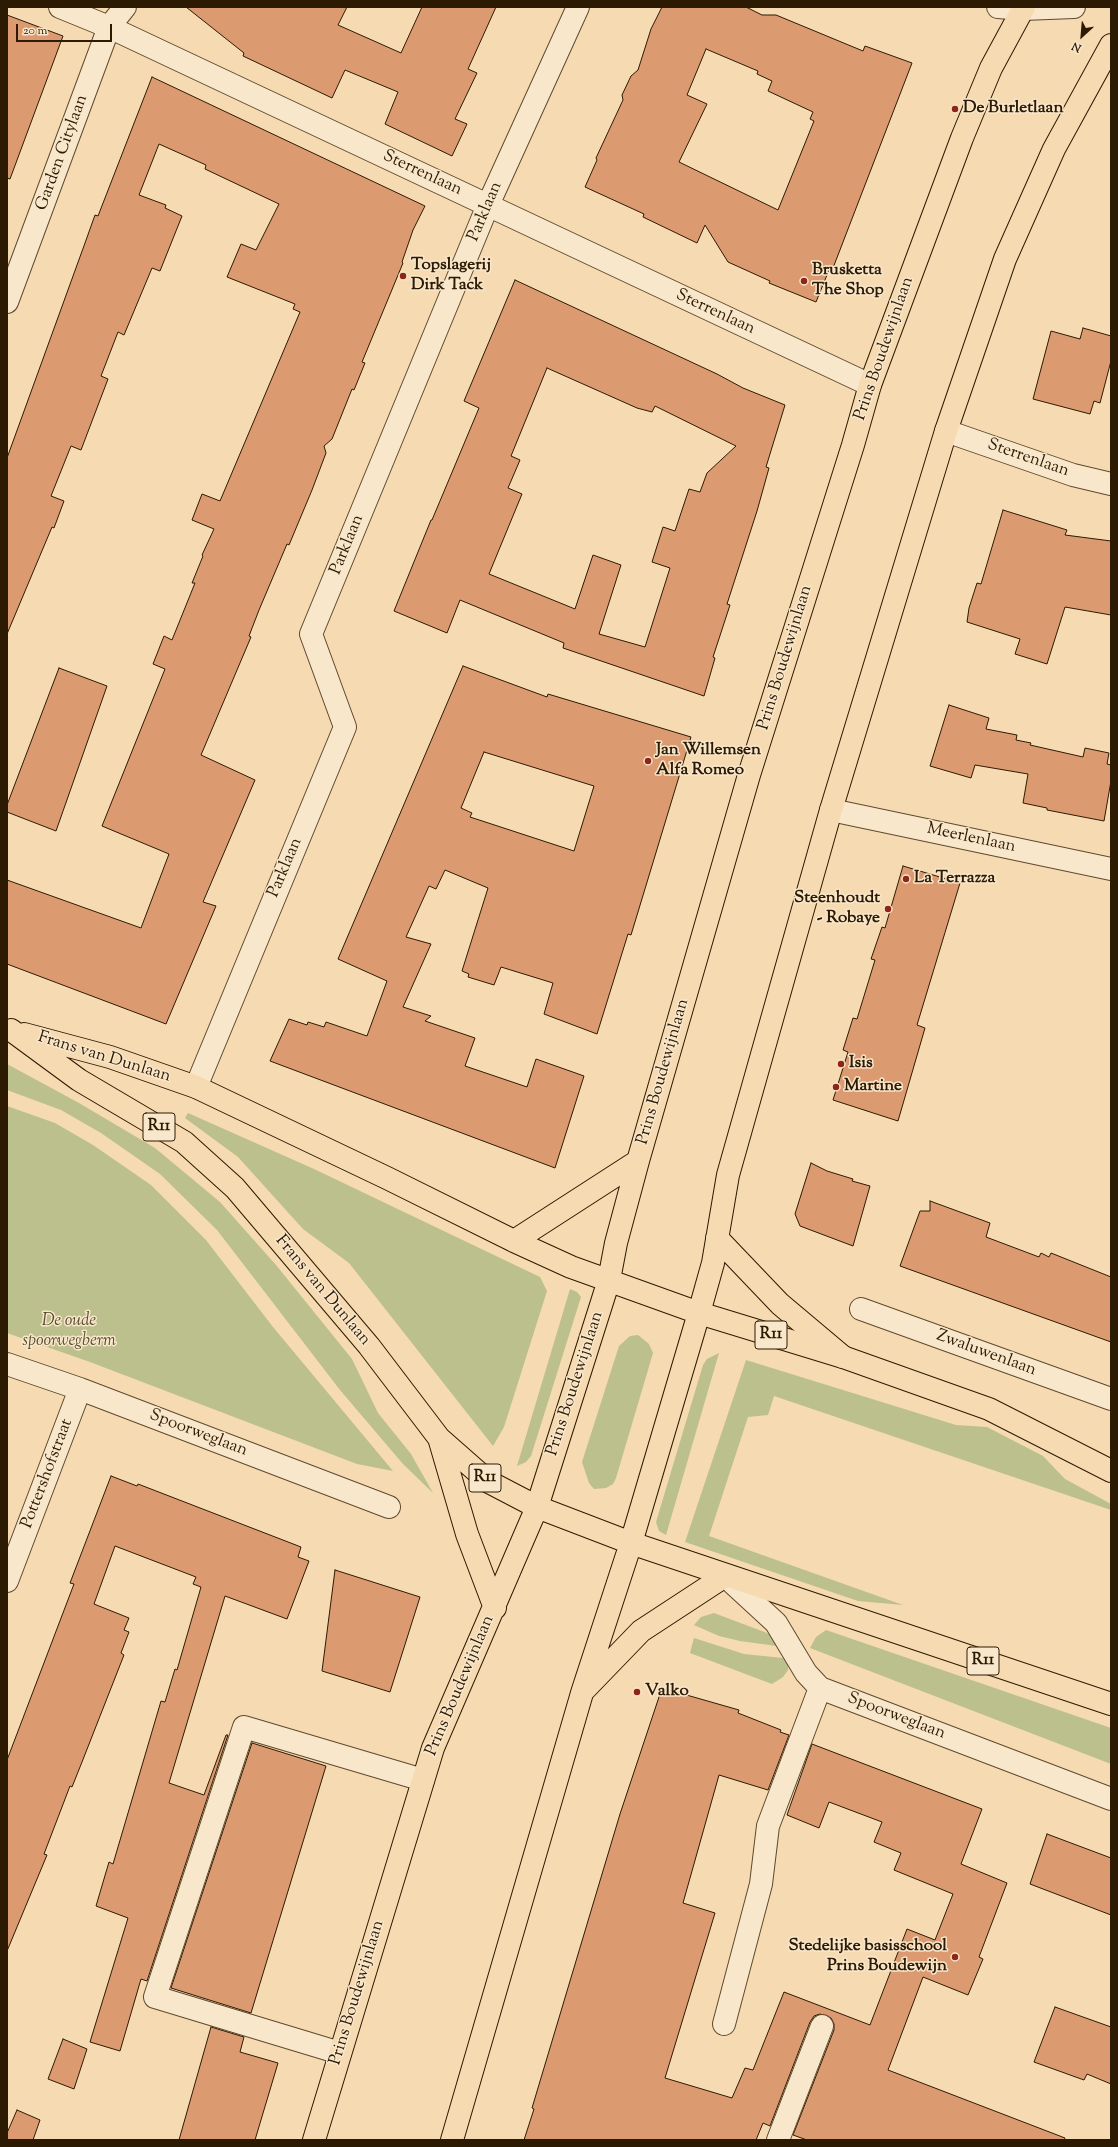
<!DOCTYPE html>
<html>
<head>
<meta charset="utf-8">
<style>
  body { margin:0 }
  #map { position:relative; width:1118px; height:2147px; overflow:hidden; background:#f6dab1; font-family:"Sorts Mill Goudy",serif }
  canvas { display:block }
  .frame { position:absolute; inset:0; border:8px solid #2d1a03; pointer-events:none }
  .north { position:absolute; left:1062px; top:16px; width:40px; height:40px; -webkit-text-stroke:3px #f9e7cc; paint-order:stroke; rotate:206deg; font-size:11px; font-weight:700; line-height:16px; text-align:center; color:#2d1a03 }
  .north::after { content:''; display:block; margin:auto; width:14px; height:18px; background:#2d1a03; clip-path:polygon(50% 0,100% 100%,50% 72%,0 100%) }
  .scale { position:absolute; left:16px; top:24px; width:96px; height:18px; box-sizing:border-box; border:2px solid #2d1a03; border-top:0; padding-left:5px; font-size:12px; line-height:14px; white-space:nowrap; color:#2d1a03; -webkit-text-stroke:3px #f9e7cc; paint-order:stroke }
</style>
</head>
<body>
<div id="map">
<canvas width="1118" height="2147"></canvas>
<div class="frame"></div>
<div class="north">N</div>
<div class="scale">20 m</div>
</div>
<script>
const context = document.querySelector('canvas').getContext('2d');
context.lineJoin = 'round';
function fill(path, color) {
  context.fillStyle = color;
  context.fill(path, 'evenodd');
}
function poly(rows) {
  const path = new Path2D();
  for (const r of rows) {
    path.moveTo(r[0], r[1]);
    for (let i = 2; i < r.length; i += 2) path.lineTo(r[i], r[i + 1]);
  }
  return path;
}
function trace(path, color, width, dash) {
  context.strokeStyle = color;
  context.lineWidth = width;
  context.lineCap = dash ? 'butt' : 'round';
  context.setLineDash(dash || []);
  context.stroke(path);
}
function label(font, color, halo, rows, align = 'center') {
  context.font = font + ' "Sorts Mill Goudy",serif';
  context.lineWidth = 3;
  context.setLineDash([]);
  context.textBaseline = 'middle';
  context.strokeStyle = halo;
  context.fillStyle = color;
  for (const [text, x, y, turn = 0] of rows) {
    context.save();
    context.translate(x, y);
    context.rotate((+turn || 0) * Math.PI / 180);
    context.textAlign = isNaN(turn) ? turn : align;
    if (halo) context.strokeText(text, 0, 0);
    context.fillText(text, 0, 0);
    context.restore();
  }
}
fill(poly([
  [7,1064,79,1103,155,1148,220,1202,276,1265,352,1359,378,1413,411,1454,433,1493,403,1464,340,1390,217,1230,160,1174,101,1133,61,1110,7,1090],
  [7,1106,55,1123,93,1145,151,1185,206,1240,273,1327,393,1471,357,1464,90,1362,7,1333],
  [188,1113,314,1169,540,1277,547,1291,504,1427,493,1446,349,1263,303,1229,238,1157,185,1118],
  [570,1289,577,1292,581,1297,531,1456,526,1462,517,1466],
  [638,1335,649,1344,653,1353,616,1478,613,1484,606,1488,594,1489,589,1483,582,1462,619,1346,630,1336],
  [719,1353,666,1535,659,1531,656,1522,703,1365,707,1359],
  [746,1360,956,1425,987,1427,1043,1456,1065,1479,1111,1504,1111,1510,774,1396,768,1415,748,1417,709,1536,903,1605,858,1601,685,1542],
  [714,1613,767,1633,774,1638,777,1646,740,1641,719,1636,694,1625,701,1617],
  [826,1630,1111,1728,1111,1764,810,1648,816,1637],
  [694,1638,744,1654,783,1658,788,1664,788,1670,783,1677,772,1684,690,1653]
]), '#bbc08c');
const building = poly([
  [186,7,347,7,338,25,401,53,422,7,496,7,468,69,477,73,455,119,467,124,452,156,385,124,398,92,345,70,332,98,243,56,244,53,186,7],
  [662,7,746,7,762,15,776,15,863,51,865,46,912,63,833,268,831,267,829,270,816,302,769,283,770,281,728,262,705,225,697,243,643,217,644,214,585,187,597,160,596,158,623,100,622,95,631,76,638,70,651,29,662,7],
  [706,49,758,71,757,74,772,81,768,91,813,112,810,119,814,121,778,210,679,162,707,104,687,95,706,49],
  [7,15,63,36,10,179,7,178,7,15],
  [152,77,425,206,413,230,402,262,403,263,362,362,365,363,354,390,352,389,332,439,324,446,326,453,312,490,289,545,287,544,259,610,249,636,251,637,201,755,255,780,203,902,216,906,166,1024,7,964,7,880,141,928,169,854,102,826,165,669,153,664,164,636,172,640,195,583,192,583,203,556,202,555,214,529,192,520,202,494,220,501,300,312,293,309,295,304,227,277,241,244,256,250,279,204,205,169,206,165,159,144,139,195,166,205,165,208,182,216,160,271,152,268,124,335,118,332,101,376,108,379,81,450,71,446,51,496,64,501,54,528,52,527,7,634,7,458,85,243,95,215,98,216,152,77],
  [515,280,717,374,743,388,785,405,766,467,769,468,757,511,727,604,730,605,713,657,715,658,704,696,563,648,564,643,460,600,447,633,394,611,431,520,432,520,479,408,464,401,515,280],
  [547,368,637,408,652,412,655,406,736,446,707,473,700,492,689,489,675,531,663,527,652,562,670,568,645,647,599,634,621,565,593,555,575,609,489,574,522,494,508,488,520,460,511,456,547,368],
  [1083,328,1111,336,1111,361,1100,403,1094,401,1090,414,1033,399,1051,331,1080,339,1083,328],
  [1003,510,1067,530,1065,535,1111,541,1111,615,1065,607,1047,664,1015,654,1020,639,967,622,969,608,977,583,981,584,1003,510],
  [463,666,547,697,548,694,691,737,631,935,628,934,597,1034,544,1014,553,983,501,967,494,985,468,977,469,974,462,971,488,888,445,870,436,889,429,886,406,937,431,944,403,1007,431,1016,425,1021,475,1038,465,1066,527,1087,536,1059,584,1076,555,1168,270,1061,289,1019,307,1025,308,1022,324,1027,326,1022,367,1036,387,981,338,959,463,666],
  [484,752,594,786,574,851,470,817,472,813,461,808,484,752],
  [59,668,107,686,56,831,7,812,7,805,59,668],
  [949,705,989,718,986,729,1017,735,1016,740,1031,743,1030,745,1083,757,1085,748,1109,753,1107,764,1111,765,1111,781,1104,821,1047,810,1047,808,1023,803,1028,774,975,765,971,778,930,766,949,705],
  [903,866,960,883,917,1025,925,1028,898,1121,833,1100,848,1052,843,1050,853,1018,857,1019,875,960,871,959,882,927,885,928,903,866],
  [811,1163,827,1171,853,1179,852,1181,870,1186,853,1246,800,1226,795,1214,811,1163],
  [930,1201,990,1223,986,1237,1039,1257,1041,1253,1049,1257,1051,1253,1111,1277,1111,1342,900,1266,920,1211,930,1211,930,1201],
  [111,1476,137,1486,138,1484,301,1547,298,1557,309,1561,287,1619,225,1596,169,1783,204,1795,226,1735,228,1735,147,1981,141,1979,120,2051,90,2042,128,1918,96,1906,109,1862,113,1864,161,1701,165,1702,175,1669,177,1670,201,1587,193,1584,196,1577,115,1546,94,1604,129,1618,124,1630,129,1632,121,1653,124,1655,82,1762,72,1787,70,1786,44,1854,47,1855,7,1951,7,1760,74,1584,70,1583,111,1476],
  [335,1570,420,1597,390,1692,322,1671,335,1570],
  [662,1688,739,1710,738,1713,781,1730,780,1732,789,1735,768,1790,719,1775,683,1903,715,1913,665,2078,732,2098,745,2068,753,2070,784,1992,870,2025,907,1929,935,1940,953,1894,894,1870,901,1853,874,1842,882,1822,829,1802,819,1828,787,1815,812,1744,982,1809,961,1864,1007,1883,979,1957,983,1959,968,1995,923,1977,888,2070,1065,2138,1064,2140,807,2140,793,2135,834,2030,834,2024,831,2018,820,2014,814,2016,810,2022,770,2126,763,2123,756,2140,524,2140,534,2109,532,2108,620,1814,662,1688],
  [252,1743,326,1766,251,2013,171,1988,252,1743],
  [1047,1834,1111,1858,1111,1915,1030,1884,1047,1834],
  [1055,2007,1111,2027,1111,2084,1087,2074,1084,2080,1034,2062,1055,2007],
  [211,2027,244,2037,240,2052,278,2063,255,2140,179,2140,211,2027],
  [63,2039,87,2049,74,2089,48,2079,63,2039],
  [17,2110,40,2120,33,2140,7,2140,7,2133,17,2110]
]);
fill(building, '#dc9a70');
trace(building, '#2d1a03', 1);
const minor = poly([
  [60,7,109,27,870,385],
  [998,7,1023,9,1074,7],
  [7,302,109,27,125,7],
  [946,431,1073,475,1111,484],
  [831,810,1111,869],
  [196,1087,345,727,311,634,488,205,578,7],
  [861,1309,1111,1399],
  [7,1364,80,1389,389,1507],
  [725,1576,776,1623,806,1673,820,1688,1111,1799],
  [7,1581,80,1389],
  [724,2024,761,1884,768,1826,820,1688],
  [340,2053,155,1997,244,1727,423,1780],
  [778,2140,822,2026]
]);
const major = poly([
  [11,1030,79,1080,184,1142,235,1188,369,1346,439,1438,489,1482,537,1507,631,1543],
  [24,1034,110,1057,196,1087,387,1178,514,1241,571,1267,699,1313],
  [717,1238,780,1304,843,1357],
  [514,1241,638,1161],
  [439,1438,467,1534,495,1608],
  [585,1689,641,1631,725,1576],
  [314,2140,433,1748,537,1507,609,1280,616,1243,638,1161,749,775,853,445,870,385,962,138,991,68,1024,7],
  [452,2140,582,1693,631,1543,699,1313,713,1263,728,1175,831,810,946,431,1005,259,1054,149,1111,45]
]);
const highway = poly([
  [699,1313,843,1357,989,1409,1111,1471],
  [631,1543,1111,1704]
]);
trace(minor, '#5f4a2e', 24);
trace(major, '#2d1a03', 24);
trace(highway, '#2d1a03', 24);
trace(minor, '#f9e7cc', 22);
trace(major, '#f6dab1', 22);
trace(highway, '#f6dab1', 22);
for (const [x, y, r, color] of [
  [955,109,4,"#8f2418"],
  [403,276,4,"#8f2418"],
  [804,281,4,"#8f2418"],
  [648,761,4,"#8f2418"],
  [906,879,4,"#8f2418"],
  [888,909,4,"#8f2418"],
  [841,1064,4,"#8f2418"],
  [836,1087,4,"#8f2418"],
  [637,1692,4,"#8f2418"],
  [955,1957,4,"#8f2418"]
]) {
  const dot = new Path2D();
  dot.arc(x, y, r, 0, 2 * Math.PI);
  context.fillStyle = color;
  context.fill(dot);
  trace(dot, '#f9e7cc', 1.5);
}
for (const [x, y, w] of [
  [159,1127,32],
  [771,1335,32],
  [485,1478,32],
  [983,1661,32]
]) {
  const box = new Path2D();
  box.roundRect(x - w / 2, y - 14, w, 28, 3);
  context.fillStyle = '#f9e7cc';
  context.fill(box);
  trace(box, '#2d1a03', 1);
}
label('bold 16px', '#2d1a03', null, [
  ["R11",159,1127],
  ["R11",771,1335],
  ["R11",485,1478],
  ["R11",983,1661]
]);
label('bold 17px', '#2d1a03', '#f9e7cc', [
  ["De Burletlaan",963,109],
  ["Topslagerij",411,266],
  ["Dirk Tack",411,286],
  ["Brusketta",812,271],
  ["The Shop",812,291],
  ["Jan Willemsen",656,751],
  ["Alfa Romeo",656,771],
  ["La Terrazza",914,879],
  ["Steenhoudt",880,899,"right"],
  ["- Robaye",880,919,"right"],
  ["Isis",849,1064],
  ["Martine",844,1087],
  ["Valko",645,1692],
  ["Stedelijke basisschool",947,1947,"right"],
  ["Prins Boudewijn",947,1967,"right"]
], 'left');
label('17px', '#2d1a03', '#f9e7cc', [
  ["Garden Citylaan",63,153,-70],
  ["Sterrenlaan",422,174,25],
  ["Parklaan",486,212,-67],
  ["Sterrenlaan",715,313,25],
  ["Prins Boudewijnlaan",885,349,-71],
  ["Sterrenlaan",1028,459,19],
  ["Parklaan",348,545,-68],
  ["Prins Boudewijnlaan",786,658,-73],
  ["Meerlenlaan",971,839,12],
  ["Parklaan",286,868,-67],
  ["Frans van Dunlaan",104,1058,17],
  ["Prins Boudewijnlaan",664,1072,-74],
  ["Frans van Dunlaan",322,1291,50],
  ["Zwaluwenlaan",986,1354,20],
  ["Prins Boudewijnlaan",576,1384,-72],
  ["Spoorweglaan",198,1434,21],
  ["Pottershofstraat",48,1474,-69],
  ["Prins Boudewijnlaan",461,1686,-67],
  ["Spoorweglaan",896,1717,21],
  ["Prins Boudewijnlaan",358,1993,-73]
]);
label('italic 17px', '#584c2c', '#f9e7cc', [
  ["De oude",69,1322],
  ["spoorwegberm",69,1342]
]);
</script>
</body>
</html>
